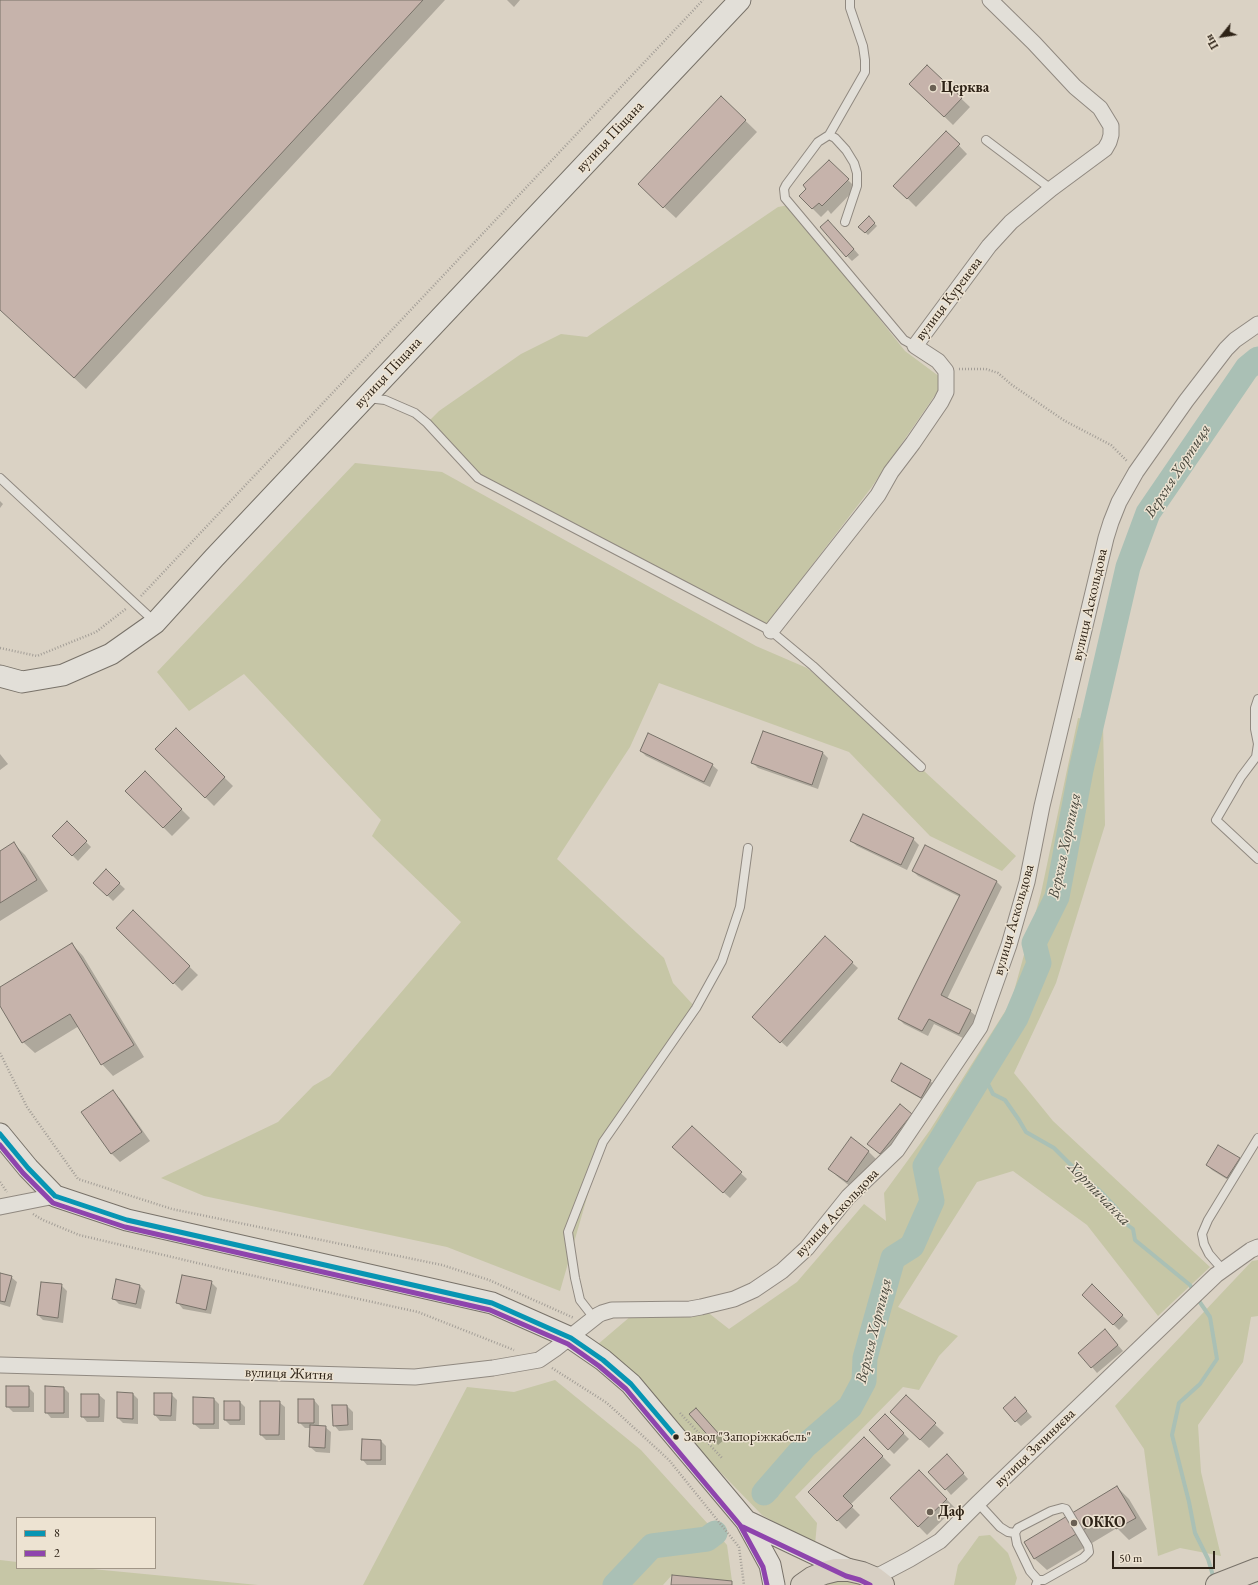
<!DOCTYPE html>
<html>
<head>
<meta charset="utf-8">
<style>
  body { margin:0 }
  #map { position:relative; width:1258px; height:1585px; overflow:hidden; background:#dad2c4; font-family:"EB Garamond",serif }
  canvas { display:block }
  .legend { position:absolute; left:16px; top:1517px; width:140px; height:52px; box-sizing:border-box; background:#ede3d2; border:1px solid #a19687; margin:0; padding:5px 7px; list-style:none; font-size:12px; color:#2e2317 }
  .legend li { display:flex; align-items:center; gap:8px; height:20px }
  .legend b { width:20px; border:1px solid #a19687 }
  .north { position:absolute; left:1202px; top:16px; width:40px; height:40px; -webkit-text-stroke:3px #ede3d2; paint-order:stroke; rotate:240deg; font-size:11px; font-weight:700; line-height:16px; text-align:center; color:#2e2317 }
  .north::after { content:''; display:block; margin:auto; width:14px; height:18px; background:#2e2317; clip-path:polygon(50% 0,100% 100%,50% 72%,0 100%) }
  .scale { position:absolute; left:1112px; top:1551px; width:103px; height:18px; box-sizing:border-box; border:2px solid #2e2317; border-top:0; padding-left:5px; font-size:12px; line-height:14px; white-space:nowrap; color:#2e2317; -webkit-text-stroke:3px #ede3d2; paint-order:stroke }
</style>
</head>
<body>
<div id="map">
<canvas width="1258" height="1585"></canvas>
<ul class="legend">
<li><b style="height:5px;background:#0795b3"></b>8</li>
<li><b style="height:5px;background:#8e44ad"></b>2</li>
</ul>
<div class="north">Пн</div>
<div class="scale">50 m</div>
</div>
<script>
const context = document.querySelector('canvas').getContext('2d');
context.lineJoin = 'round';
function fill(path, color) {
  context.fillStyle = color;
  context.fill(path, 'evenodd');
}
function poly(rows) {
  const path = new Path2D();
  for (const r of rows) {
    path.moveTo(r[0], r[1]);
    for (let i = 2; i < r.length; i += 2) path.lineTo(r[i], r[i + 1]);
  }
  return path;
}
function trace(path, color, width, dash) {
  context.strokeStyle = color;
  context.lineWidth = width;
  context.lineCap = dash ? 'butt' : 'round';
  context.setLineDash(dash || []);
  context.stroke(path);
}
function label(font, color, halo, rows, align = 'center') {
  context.font = font + ' "EB Garamond",serif';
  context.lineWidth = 3;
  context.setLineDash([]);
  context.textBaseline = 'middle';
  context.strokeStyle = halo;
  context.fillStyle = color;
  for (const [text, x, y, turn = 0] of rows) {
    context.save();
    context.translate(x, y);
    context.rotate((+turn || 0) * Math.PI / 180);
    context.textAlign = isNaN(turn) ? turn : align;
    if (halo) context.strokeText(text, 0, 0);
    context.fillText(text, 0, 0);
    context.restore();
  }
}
fill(poly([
  [789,205,905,351,940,377,940,388,871,488,767,624,478,478,427,423,439,411,521,354,561,334,587,337,778,207],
  [355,463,442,472,756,646,807,668,858,710,1016,856,1002,871,930,836,849,752,659,683,630,747,557,859,664,958,673,983,696,1008,603,1142,560,1291,447,1247,204,1196,161,1178,278,1122,313,1086,330,1076,461,922,372,836,381,820,244,674,189,711,157,672],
  [1078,718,1103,723,1105,825,1056,983,1014,1073,1053,1121,1210,1267,1158,1316,1087,1225,1013,1171,977,1182,898,1307,958,1336,939,1356,919,1390,903,1387,795,1497,817,1523,815,1545,762,1515,597,1345,638,1310,701,1307,729,1329,797,1282,864,1204,886,1221,884,1193,930,1130,1011,1002,1041,893],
  [1258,1260,1258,1316,1251,1317,1243,1362,1198,1425,1201,1472,1221,1556,1180,1548,1158,1556,1144,1449,1115,1406,1252,1261],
  [555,1380,641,1450,727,1545,732,1581,672,1575,663,1585,363,1585,467,1387,514,1392],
  [990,1535,1008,1553,1017,1578,1015,1585,954,1585,958,1565,979,1536],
  [0,1560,17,1562,17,1568,82,1568,258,1585,0,1585],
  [838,1578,871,1585,816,1585]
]), '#c6c6a6');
fill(poly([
  [0,0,445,0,86,389,0,309],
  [507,0,520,0,514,7],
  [927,66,970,107,953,125,919,92],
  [721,97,757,132,676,218,651,195],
  [946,132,967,154,916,207,895,186],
  [829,161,856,188,831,214,828,210,821,217,800,196],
  [869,218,877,226,868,235,860,227],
  [834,226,859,255,852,261,847,256],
  [0,501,3,504,0,508],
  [176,730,233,786,214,806,157,749],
  [763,732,823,753,828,758,818,789,758,768,753,763],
  [641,751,712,765,718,770,710,787,646,756],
  [0,754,8,764,0,770],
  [145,773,190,818,172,836,127,791],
  [863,815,913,839,919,845,907,870,857,846,851,841],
  [67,823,91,847,78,861,53,836],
  [14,844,25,855,48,891,0,921,0,852],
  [925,846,997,882,1002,887,947,999,970,1011,976,1016,965,1039,934,1024,928,1036,904,1024,899,1019,960,897,918,876,913,871],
  [106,871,125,889,113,901,95,883],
  [133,912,198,975,182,991,118,928],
  [825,938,858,968,787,1047,759,1022],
  [72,944,83,956,144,1057,113,1076,102,1064,79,1026,35,1053,23,1042,0,1004,0,988],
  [892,1081,930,1081,936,1086,927,1102,898,1086],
  [113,1091,121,1100,150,1141,120,1162,111,1153],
  [911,1114,917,1120,886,1159,869,1144],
  [692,1128,747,1179,730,1198,679,1153],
  [868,1151,877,1160,855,1190,838,1177,830,1169],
  [1239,1158,1244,1164,1233,1183,1212,1170,1207,1165],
  [0,1274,11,1277,17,1282,10,1307,0,1304],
  [211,1282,217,1288,211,1314,183,1309,178,1303],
  [61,1285,67,1291,63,1323,43,1320,38,1315],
  [139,1285,145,1291,141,1309,119,1304,113,1298],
  [1092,1286,1128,1321,1119,1330,1083,1295],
  [1110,1336,1123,1351,1097,1373,1092,1367],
  [28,1387,34,1393,34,1412,13,1412,7,1406],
  [64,1388,69,1393,69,1418,51,1418,46,1412],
  [133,1394,138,1399,138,1424,123,1423,118,1418],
  [171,1394,177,1400,176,1421,160,1421,155,1415],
  [82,1395,99,1395,105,1400,104,1422,87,1422,82,1416],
  [906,1397,944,1433,929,1448,900,1421],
  [214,1399,219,1404,219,1429,200,1429,194,1424],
  [314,1400,319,1406,319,1426,325,1427,331,1432,330,1453,316,1452,310,1447,311,1428,305,1428,299,1422],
  [240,1402,245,1407,245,1425,230,1425,225,1420],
  [279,1402,285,1407,285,1440,266,1440,261,1435],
  [1020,1404,1032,1417,1021,1426,1016,1421],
  [347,1406,353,1412,353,1430,339,1431,334,1425],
  [701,1414,724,1440,718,1445,713,1439],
  [885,1415,909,1439,894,1454,870,1430],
  [864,1438,891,1465,850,1505,860,1515,846,1529,810,1492],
  [381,1441,386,1446,386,1465,367,1465,362,1459],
  [952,1461,968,1479,951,1495,946,1489],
  [919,1471,955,1508,927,1535,891,1498],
  [1117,1487,1129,1499,1147,1529,1129,1540,1117,1528,1047,1570,1035,1559,1025,1542]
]), '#0003');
trace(poly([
  [983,1074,993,1094,1005,1100,1019,1120,1026,1132,1054,1148,1086,1180,1099,1190,1118,1210,1122,1221,1133,1229,1135,1240,1190,1285,1194,1292],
  [1197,1298,1210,1317,1217,1359,1200,1384,1179,1403,1172,1435,1189,1502,1195,1533,1208,1559,1214,1579]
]), '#aac0b5', 4);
trace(poly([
  [768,1489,764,1493,805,1446,850,1407,864,1381,865,1358,893,1258,912,1246,932,1201,925,1166,1016,1018,1039,963,1034,943,1057,897,1081,770,1128,567,1148,513,1247,368,1258,359],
  [615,1585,652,1546,707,1539,715,1533]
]), '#aac0b5', 25);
const building = poly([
  [0,0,423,0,74,378,0,310,0,0],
  [927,65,962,98,944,117,909,84,927,65],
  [721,96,746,120,663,208,638,184,721,96],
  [946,131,960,144,907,199,893,186,946,131],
  [829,160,849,179,822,206,819,203,812,209,799,196,806,189,803,185,829,160],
  [869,216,875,223,865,233,858,227,869,216],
  [828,220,854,249,846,257,820,227,828,220],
  [176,728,225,777,205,798,155,749,176,728],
  [763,731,823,752,812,785,751,763,763,731],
  [648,733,713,764,704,782,640,751,648,733],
  [145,771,182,809,163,828,125,791,145,771],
  [863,814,914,838,901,865,850,841,863,814],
  [67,821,87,841,72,856,52,836,67,821],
  [14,842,37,880,0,903,0,851,14,842],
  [925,845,997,881,941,995,971,1010,959,1034,929,1019,922,1031,898,1019,960,895,912,871,925,845],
  [106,869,120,883,107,896,93,883,106,869],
  [133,910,190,966,173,984,116,928,133,910],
  [825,936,853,962,780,1043,752,1017,825,936],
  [72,943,134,1045,101,1065,70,1014,22,1043,0,1006,0,987,72,943],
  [901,1063,931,1080,921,1098,891,1081,901,1063],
  [113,1090,142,1132,111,1154,81,1112,113,1090],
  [900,1104,912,1114,880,1154,867,1144,900,1104],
  [692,1126,742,1172,723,1193,672,1147,692,1126],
  [851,1137,869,1151,847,1182,828,1169,851,1137],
  [1218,1145,1240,1158,1227,1178,1206,1165,1218,1145],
  [0,1273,12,1276,5,1302,0,1301,0,1273],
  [182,1275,212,1281,206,1310,176,1303,182,1275],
  [116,1279,140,1285,136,1304,112,1299,116,1279],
  [41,1282,62,1284,58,1318,37,1315,41,1282],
  [1092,1284,1123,1315,1113,1325,1082,1295,1092,1284],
  [1105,1329,1118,1345,1091,1368,1078,1353,1105,1329],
  [6,1386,29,1386,29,1407,6,1407,6,1386],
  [45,1386,64,1387,64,1413,45,1413,45,1386],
  [117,1392,133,1393,133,1419,117,1418,117,1392],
  [154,1393,172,1393,171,1416,154,1415,154,1393],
  [81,1394,99,1394,99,1417,81,1417,81,1394],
  [906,1395,936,1423,920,1440,890,1412,906,1395],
  [193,1397,214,1398,214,1424,193,1424,193,1397],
  [1015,1397,1027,1411,1015,1422,1003,1408,1015,1397],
  [298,1399,314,1399,314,1423,298,1423,298,1399],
  [224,1401,240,1401,240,1420,224,1420,224,1401],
  [260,1401,280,1401,279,1435,260,1435,260,1401],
  [332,1405,347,1405,348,1425,333,1426,332,1405],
  [696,1408,719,1434,712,1440,689,1414,696,1408],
  [885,1414,904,1433,888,1450,869,1430,885,1414],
  [310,1425,326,1426,325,1448,309,1447,310,1425],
  [864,1437,883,1456,843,1496,853,1506,837,1521,808,1492,864,1437],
  [362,1439,381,1440,381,1460,361,1460,362,1439],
  [947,1454,964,1473,945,1490,928,1472,947,1454],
  [919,1470,947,1499,918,1527,890,1498,919,1470],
  [1117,1486,1136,1518,1116,1529,1108,1515,1034,1559,1024,1542,1117,1486],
  [672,1575,732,1581,732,1585,671,1585,672,1575]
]);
fill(building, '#c6b3ab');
trace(building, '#787269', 1);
const lane = poly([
  [850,0,850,8,863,46,865,60,865,72,829,135,818,142,786,185,784,189,785,198,904,340,915,346],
  [829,135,835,138,846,150,854,163,857,173,857,186,845,222],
  [986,140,1051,189],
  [367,398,385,400,415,413,427,423,478,478,771,631,813,666,921,767],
  [0,478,155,622],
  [1258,699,1255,708,1255,729,1258,744,1256,757,1241,777,1216,820,1258,859],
  [1223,1270,1209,1254,1204,1244,1202,1234,1208,1220,1258,1138],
  [594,1318,580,1300,575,1278,568,1232,603,1142,696,1008,722,961,740,907,748,848],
  [978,1503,1000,1527,1008,1532,1015,1533,1018,1528,1051,1511,1062,1508,1066,1509,1088,1546,1089,1552,1083,1558,1044,1580,1038,1580,1036,1585],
  [1015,1533,1017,1544,1030,1571,1038,1580]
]);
const street = poly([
  [771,631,878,495,891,472,913,443,941,402,946,392,946,371,938,361,915,346,989,246,1011,222,1051,189,1105,149,1109,142,1111,135,1111,126,1100,108,1075,87,1034,43,990,0],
  [0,1207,55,1196],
  [0,1365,415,1377,493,1368,539,1360,555,1349,598,1315,602,1313,612,1310,690,1309,701,1307,734,1299,754,1290,782,1271,807,1248,848,1197,897,1150,980,1027,1009,945,1027,882,1042,806,1106,538,1111,522,1119,502,1136,472,1186,401,1226,349,1235,340,1258,324],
  [874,1578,910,1559,940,1541,978,1503,1216,1275,1251,1250,1258,1247]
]);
const secondary = poly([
  [0,676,22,682,63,675,111,654,155,623,214,558,740,0],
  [0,1134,28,1168,55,1196,127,1220,492,1303,571,1338,603,1360,631,1384,746,1521,770,1565,774,1585],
  [746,1521,849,1570]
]);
const primary = poly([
  [802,1585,812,1578,824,1573,836,1570,849,1570,862,1573,874,1578,883,1585],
  [1217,1585,1258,1569]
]);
trace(lane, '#908980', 10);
trace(street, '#908980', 17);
trace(secondary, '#787269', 23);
trace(primary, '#787269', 24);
trace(poly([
  [959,369,986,369,998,373,1012,385,1065,421,1111,445,1127,461],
  [141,596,703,0],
  [0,648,37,656,96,632,127,608],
  [0,1053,27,1107,78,1179,172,1209,442,1265,489,1280,574,1318],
  [0,1182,7,1192],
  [33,1214,43,1220,79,1235,227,1270,418,1312,514,1350],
  [552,1368,607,1403,669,1460,739,1547,744,1585],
  [680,1413,723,1459]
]), '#a39e97', 2.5, [1, 2]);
trace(lane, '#e2dfd8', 8);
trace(street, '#e2dfd8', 15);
trace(secondary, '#e2dfd8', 21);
trace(primary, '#d7cfc3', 22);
trace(poly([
  [0,1134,28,1168,55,1196,127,1220,492,1303,571,1338,603,1360,631,1384,676,1437]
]), '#0795b3', 5);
trace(poly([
  [0,1145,23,1173,53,1203,125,1227,490,1310,568,1344,599,1366,626,1389,740,1525,763,1567,767,1585],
  [743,1527,846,1576,860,1580,870,1585]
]), '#8e44ad', 5);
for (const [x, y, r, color] of [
  [933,88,4,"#6a6054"],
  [676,1437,3.5,"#2e2317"],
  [930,1512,4,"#6a6054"],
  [1074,1523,4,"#6a6054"]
]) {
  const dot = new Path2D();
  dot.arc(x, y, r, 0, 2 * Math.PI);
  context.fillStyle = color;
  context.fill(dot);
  trace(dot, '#ede3d2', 1.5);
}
label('14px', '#2e2317', '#ede3d2', [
  ["Завод \"Запоріжкабель\"",684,1437]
], 'left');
label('bold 15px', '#2e2317', '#ede3d2', [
  ["Церква",941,88],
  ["Даф",938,1512],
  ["ОККО",1082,1523]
], 'left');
label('15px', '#2e2317', '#ede3d2', [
  ["вулиця Піщана",610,137,-47],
  ["вулиця Куренева",949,299,-53],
  ["вулиця Піщана",388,373,-47],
  ["вулиця Аскольдова",1090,605,-77],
  ["вулиця Аскольдова",1014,920,-74],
  ["вулиця Аскольдова",837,1213,-47],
  ["вулиця Житня",289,1374,2],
  ["вулиця Зачиняєва",1035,1448,-44]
]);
label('italic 16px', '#48483d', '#ede3d2', [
  ["Верхня Хортиця",1178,471,-57],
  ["Верхня Хортиця",1065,846,-78],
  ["Хортичанка",1099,1194,46],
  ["Верхня Хортиця",874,1331,-76]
]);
</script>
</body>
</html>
